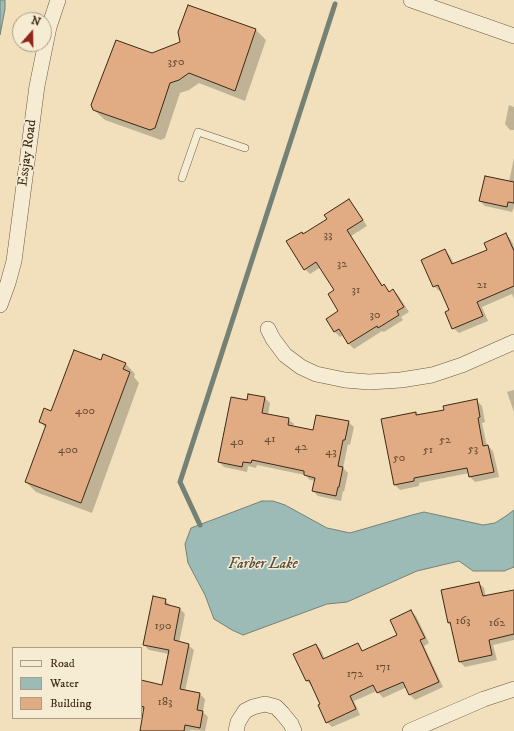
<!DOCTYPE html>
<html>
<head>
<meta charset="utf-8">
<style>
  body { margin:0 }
  #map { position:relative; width:514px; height:731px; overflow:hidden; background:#f1e0bb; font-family:"IM FELL DW Pica",serif }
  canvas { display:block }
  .legend { position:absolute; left:12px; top:647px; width:130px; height:72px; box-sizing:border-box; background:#f6ebd3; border:1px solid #ac9d87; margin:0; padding:5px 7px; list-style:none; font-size:12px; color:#3d2915 }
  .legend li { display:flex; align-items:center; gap:8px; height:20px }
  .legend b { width:20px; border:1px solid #ac9d87 }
  .north { position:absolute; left:12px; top:12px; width:40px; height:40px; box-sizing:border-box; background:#f6ebd3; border:1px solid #ac9d87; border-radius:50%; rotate:20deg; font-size:11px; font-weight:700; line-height:16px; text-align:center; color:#3d2915 }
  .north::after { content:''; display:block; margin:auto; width:14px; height:18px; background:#8f2418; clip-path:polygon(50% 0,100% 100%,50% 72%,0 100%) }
</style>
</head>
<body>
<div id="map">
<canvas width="514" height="731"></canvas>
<ul class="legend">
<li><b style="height:5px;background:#f6ebd3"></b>Road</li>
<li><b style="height:11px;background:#9cbbb7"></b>Water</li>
<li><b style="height:11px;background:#e1ac84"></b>Building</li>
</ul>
<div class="north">N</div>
</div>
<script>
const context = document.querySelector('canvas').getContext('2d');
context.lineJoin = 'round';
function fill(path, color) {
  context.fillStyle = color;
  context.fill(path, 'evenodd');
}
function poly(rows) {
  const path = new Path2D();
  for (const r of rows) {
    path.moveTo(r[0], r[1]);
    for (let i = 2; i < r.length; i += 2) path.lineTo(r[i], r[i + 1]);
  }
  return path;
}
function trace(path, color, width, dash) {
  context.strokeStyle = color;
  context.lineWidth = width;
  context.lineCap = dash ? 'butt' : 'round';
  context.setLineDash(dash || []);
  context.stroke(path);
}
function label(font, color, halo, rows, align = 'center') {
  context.font = font + ' "IM FELL DW Pica",serif';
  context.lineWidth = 3;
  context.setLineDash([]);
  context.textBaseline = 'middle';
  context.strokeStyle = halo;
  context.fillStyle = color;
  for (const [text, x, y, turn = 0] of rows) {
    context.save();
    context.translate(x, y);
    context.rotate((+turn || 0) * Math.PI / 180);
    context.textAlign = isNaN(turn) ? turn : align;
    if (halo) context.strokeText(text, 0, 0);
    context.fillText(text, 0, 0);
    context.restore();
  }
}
const water = poly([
  [0,0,5,0,5,9,0,35,0,0],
  [262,501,273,501,285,505,327,528,350,533,412,515,424,512,483,525,495,523,506,516,514,510,514,567,504,571,473,571,459,561,417,571,347,602,327,604,243,635,232,630,214,619,205,595,188,563,185,544,191,528,262,501]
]);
fill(water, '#9cbbb7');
trace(water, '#768176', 1);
fill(poly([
  [191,7,256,30,266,40,245,101,199,83,189,90,180,93,165,138,161,140,105,120,94,110,152,54,181,42],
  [509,105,514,107,514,130,510,130,505,124],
  [514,158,514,207,512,212,485,206,480,201,509,182],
  [349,200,354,206,367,226,351,236,383,286,384,285,390,292,393,290,398,295,409,312,401,317,403,320,384,332,382,331,354,349,349,344,344,335,340,337,335,332,327,319,340,311,336,290,321,267,310,274,305,269,304,235,328,219],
  [506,234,511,240,514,246,514,299,512,294,482,307,488,321,459,333,453,328,450,311,441,291,439,291,434,286,445,250,450,256,454,264,489,251],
  [101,361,125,363,135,374,134,377,139,383,92,513,36,492,26,482,46,428,40,422,52,412],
  [514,390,514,412,507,392],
  [265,398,270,403,268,415,288,419,294,424,293,427,314,432,348,422,354,427,350,445,348,444,343,468,348,473,344,492,343,491,341,501,318,496,313,491,315,481,310,480,305,475,257,465,256,468,248,466,247,472,224,467,219,462,248,401],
  [476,400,482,406,485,422,482,423,487,446,488,446,493,451,499,477,475,482,470,477,469,473,419,483,419,486,400,490,395,485,416,413,418,416,445,411],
  [479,583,484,588,486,597,514,591,514,640,493,645,497,660,465,667,460,662,452,626,448,623],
  [165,600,170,605,170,606,180,609,185,614,179,643,188,645,194,650,185,691,200,694,205,699,203,712,208,717,205,731,190,730,190,731,141,731,145,710,141,710,141,681,163,686,169,654,149,650,144,645],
  [411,611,416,616,429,643,424,646,443,687,415,700,410,695,407,687,383,698,377,691,354,701,360,715,332,727,327,722,322,704,312,686,307,681,316,645,321,650,325,659,357,644,364,652,398,636]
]), '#0003');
trace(poly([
  [200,525,180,482,335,4]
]), '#768176', 5);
const building = poly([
  [188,5,256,29,235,91,189,73,179,80,170,83,155,128,150,130,93,110,91,105,116,40,152,53,180,42,178,32,188,5],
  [485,176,514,182,514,203,508,202,507,207,479,201,485,176],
  [349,199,363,220,347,230,382,286,384,284,389,292,393,289,404,307,397,311,399,315,378,328,377,326,348,344,339,329,334,332,326,319,338,311,328,294,334,290,316,262,304,270,286,241,302,232,303,234,327,219,324,215,349,199],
  [506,233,514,251,514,286,477,302,483,316,452,329,445,312,449,310,438,285,433,287,421,260,445,249,452,264,487,250,484,243,506,233],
  [74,350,101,360,103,354,126,363,123,369,130,372,81,503,25,482,46,425,39,422,44,408,51,411,74,350],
  [248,394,265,397,262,413,289,418,288,425,313,430,316,415,349,421,345,440,343,440,338,466,343,467,339,487,338,487,336,496,312,491,315,478,304,475,304,471,252,460,251,463,243,462,242,467,218,462,231,397,247,400,248,394],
  [477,399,480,417,478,418,483,446,488,445,494,472,469,477,467,468,414,478,414,481,394,485,381,419,416,412,416,415,444,410,443,406,477,399],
  [479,582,483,596,514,590,514,634,489,640,492,655,459,662,450,622,448,623,441,590,479,582],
  [153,596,166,599,165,604,180,608,174,640,189,644,180,689,200,693,197,710,203,711,200,728,185,725,184,731,140,731,144,707,141,706,141,680,162,685,169,650,143,645,153,596],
  [411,610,425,638,420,640,439,682,409,695,403,682,377,693,373,685,350,696,356,709,326,723,318,705,320,704,309,680,306,681,293,654,316,644,323,659,358,643,362,651,397,635,390,620,411,610]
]);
fill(building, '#e1ac84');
trace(building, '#3d2915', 1);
const service = poly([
  [182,178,198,132,245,148]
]);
const minor = poly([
  [411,0,514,36],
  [0,305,8,283,14,261,37,86,49,27,58,0],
  [268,329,273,339,285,355,301,367,316,374,345,380,369,382,401,380,432,375,462,365,514,342],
  [236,731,238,722,245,711,253,707,265,704,276,707,282,713,291,724,294,731],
  [410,731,484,699,514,689]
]);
trace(service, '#6a573e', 8);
trace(minor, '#6a573e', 16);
trace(service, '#f6ebd3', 7);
trace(minor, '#f6ebd3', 15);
label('12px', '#664a31', null, [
  ["350",176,63],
  ["33",328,236],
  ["32",342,265],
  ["21",482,286],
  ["31",356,291],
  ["30",375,316],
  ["400",85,412],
  ["41",270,440],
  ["52",445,441],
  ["40",237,443],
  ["42",301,448],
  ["53",473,450],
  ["400",68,451],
  ["51",428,451],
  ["43",331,453],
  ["50",399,459],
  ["163",463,622],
  ["162",497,624],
  ["190",163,627],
  ["171",383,668],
  ["172",355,675],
  ["183",165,703]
]);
label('14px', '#3d2915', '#f6ebd3', [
  ["Essjay Road",28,153,-82]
]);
label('italic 15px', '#554e3e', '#f6ebd3', [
  ["Farber Lake",263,565]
]);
</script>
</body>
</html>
